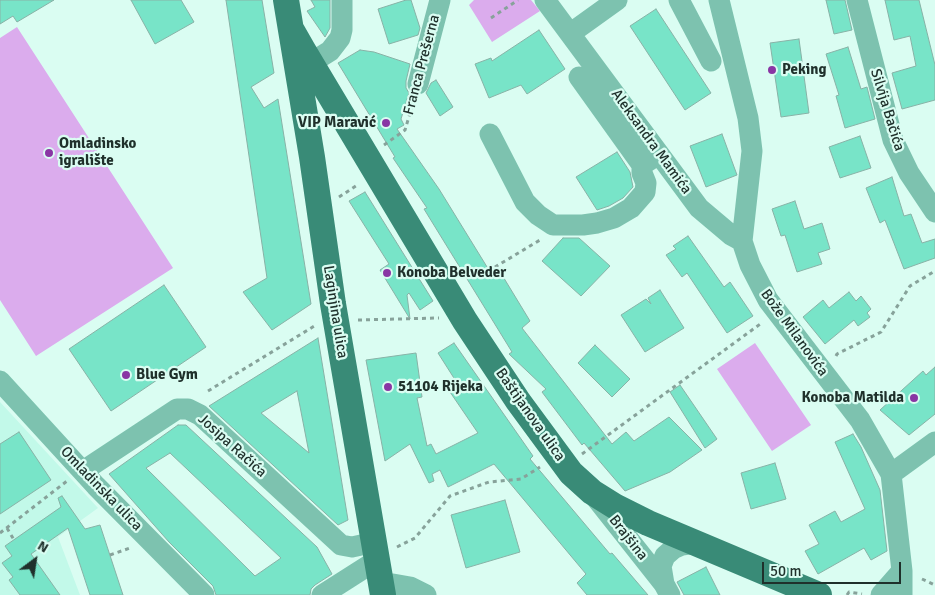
<!DOCTYPE html>
<html>
<head>
<meta charset="utf-8">
<style>
  body { margin:0 }
  #map { position:relative; width:935px; height:595px; overflow:hidden; background:#dafdf2; font-family:Signika,sans-serif }
  canvas { display:block }
  .north { position:absolute; left:10px; top:535px; width:50px; height:50px; -webkit-text-stroke:4px #dafdf2; paint-order:stroke; rotate:31deg; font-size:14px; font-weight:700; line-height:20px; text-align:center; color:#1f302b }
  .north::after { content:''; display:block; margin:auto; width:18px; height:22px; background:#1f302b; clip-path:polygon(50% 0,100% 100%,50% 72%,0 100%) }
  .scale { position:absolute; left:762px; top:562px; width:139px; height:22px; box-sizing:border-box; border:2px solid #1f302b; border-top:0; padding-left:6px; font-size:15px; line-height:18px; white-space:nowrap; color:#1f302b; -webkit-text-stroke:4px #dafdf2; paint-order:stroke }
</style>
</head>
<body>
<div id="map">
<canvas width="935" height="595"></canvas>
<div class="north">N</div>
<div class="scale">50 m</div>
</div>
<script>
const context = document.querySelector('canvas').getContext('2d');
context.lineJoin = 'round';
function fill(path, color) {
  context.fillStyle = color;
  context.fill(path, 'evenodd');
}
function poly(rows) {
  const path = new Path2D();
  for (const r of rows) {
    path.moveTo(r[0], r[1]);
    for (let i = 2; i < r.length; i += 2) path.lineTo(r[i], r[i + 1]);
  }
  return path;
}
function trace(path, color, width, dash) {
  context.strokeStyle = color;
  context.lineWidth = width;
  context.lineCap = dash ? 'butt' : 'round';
  context.setLineDash(dash || []);
  context.stroke(path);
}
function label(font, color, halo, rows, align = 'center') {
  context.font = font + ' Signika,sans-serif';
  context.lineWidth = 4.5;
  context.setLineDash([]);
  context.textBaseline = 'middle';
  context.strokeStyle = halo;
  context.fillStyle = color;
  for (const [text, x, y, turn = 0] of rows) {
    context.save();
    context.translate(x, y);
    context.rotate((+turn || 0) * Math.PI / 180);
    context.textAlign = isNaN(turn) ? turn : align;
    if (halo) context.strokeText(text, 0, 0);
    context.fillText(text, 0, 0);
    context.restore();
  }
}
fill(poly([
  [0,402,98,508,58,537,80,595,0,595]
]), '#c2f9e9');
fill(poly([
  [474,0,531,0,540,11,492,42,469,5],
  [17,27,173,268,36,356,0,300,0,38],
  [755,343,811,425,772,451,717,369]
]), '#dbaced');
const building = poly([
  [0,0,54,0,17,22,13,16,0,24,0,0],
  [131,0,181,0,194,22,155,44,131,0],
  [226,0,262,0,274,73,251,87,264,108,278,99,311,304,272,330,243,292,267,278,226,0],
  [311,0,330,0,330,28,325,37,307,11,315,7,311,0],
  [406,0,411,0,420,28,418,35,389,44,378,9,406,0],
  [826,0,845,0,852,30,834,34,826,0],
  [885,0,919,0,935,65,935,100,902,109,892,73,916,66,910,36,894,40,885,0],
  [656,9,711,93,685,110,630,26,656,9],
  [539,30,565,69,527,94,521,85,489,98,475,64,491,58,492,61,539,30],
  [799,39,809,113,781,117,770,43,799,39],
  [848,47,861,89,867,87,875,119,845,128,836,96,839,95,826,54,848,47],
  [360,50,374,52,410,64,406,81,406,88,409,93,401,119,404,125,397,129,439,189,492,275,499,270,530,321,522,328,612,444,626,432,634,441,669,417,702,450,670,472,625,491,584,443,582,445,542,392,546,389,509,354,512,352,424,209,427,208,393,158,395,157,338,63,360,50],
  [436,80,453,107,440,116,426,93,431,83,436,80],
  [722,134,737,175,706,187,690,146,722,134],
  [860,136,871,168,840,178,829,147,860,136],
  [617,152,630,172,633,187,623,198,609,206,597,210,576,177,617,152],
  [892,177,904,216,911,214,922,243,935,239,935,258,904,269,885,220,880,223,866,188,892,177],
  [365,192,433,301,420,310,409,293,407,295,410,319,380,270,389,264,349,201,365,192],
  [795,201,804,229,822,223,830,249,818,253,822,264,797,272,785,235,781,236,772,209,795,201],
  [688,236,724,287,730,282,753,316,727,333,687,273,682,277,666,255,676,249,673,246,688,236],
  [563,238,579,238,610,266,581,296,542,261,563,238],
  [164,285,206,347,111,411,69,349,164,285],
  [660,290,684,328,645,352,621,315,646,299,651,304,648,298,660,290],
  [849,292,856,301,861,296,871,309,867,313,870,317,858,326,854,320,825,344,803,317,823,300,829,308,849,292],
  [318,338,348,520,338,525,209,406,318,338],
  [297,391,309,453,261,413,297,391],
  [454,343,533,456,530,459,610,554,612,553,648,595,587,595,577,583,586,574,494,464,448,487,440,470,432,474,434,481,429,483,410,444,385,461,366,360,416,353,422,397,417,398,427,446,431,444,436,454,478,433,450,392,459,386,438,353,454,343],
  [595,345,630,379,612,397,578,363,595,345],
  [935,367,935,414,909,435,880,410,923,371,926,375,935,367],
  [680,385,717,439,705,448,670,392,680,385],
  [178,425,186,425,317,547,332,574,315,585,311,589,310,595,216,595,213,586,169,542,109,474,178,425],
  [170,453,281,558,255,576,146,468,170,453],
  [19,432,51,480,0,514,0,444,19,432],
  [853,434,861,447,880,490,887,551,871,560,864,548,818,574,805,551,819,544,809,525,835,511,841,522,865,509,835,442,853,434],
  [775,463,786,499,751,509,741,473,775,463],
  [62,496,85,529,100,525,123,595,90,595,68,528,31,554,60,595,20,595,9,580,13,577,2,563,12,556,5,546,61,507,58,498,62,496],
  [505,500,520,552,466,568,451,515,505,500],
  [706,567,720,595,684,595,677,582,706,567]
]);
fill(building, '#78e4c8');
trace(building, '#88b2a6', 1);
trace(poly([
  [491,18,518,0],
  [384,145,405,130,413,103],
  [339,197,359,184],
  [479,270,495,267,540,240],
  [358,320,439,318],
  [836,356,837,354,881,332,910,286,935,271],
  [208,391,316,325],
  [582,454,763,322],
  [7,528,14,540],
  [0,533,67,481],
  [397,547,415,538,450,496,489,482,521,479,540,467],
  [110,555,130,548],
  [922,579,935,585],
  [847,595,849,592,862,594]
]), '#87a29a', 3, [4, 4]);
trace(poly([
  [545,0,699,208,731,235,742,241],
  [679,0,711,61],
  [719,0,748,118,752,151,742,241,750,265,768,300,860,420,891,474,902,571,902,595],
  [857,0,893,140,909,173,935,212],
  [571,33,617,0],
  [301,73,306,66,330,51,340,38,342,30,342,0],
  [579,77,642,165],
  [418,84,440,0],
  [490,134,525,202,538,215,553,225,583,225,597,223,614,218,631,208,645,192,646,183,642,173,642,165,659,154],
  [0,381,96,486,204,595],
  [83,471,177,409,188,409,200,415,341,545,352,547,375,542],
  [891,474,935,442],
  [596,498,664,584,670,595],
  [664,584,661,566,665,556,673,549,682,545,696,543],
  [381,587,393,584,410,587,426,595],
  [322,595,377,560],
  [881,595,902,571]
]), '#7dc2af', 21);
trace(poly([
  [286,0,312,157,333,304,383,595],
  [291,29,303,50,465,321,518,401,571,473,592,492,616,507,648,523,819,595]
]), '#398b77', 26);
for (const [x, y, r, color] of [
  [772,70,5,"#8936a4"],
  [386,123,5,"#8936a4"],
  [49,153,5,"#8936a4"],
  [387,273,5,"#8936a4"],
  [126,375,5,"#8936a4"],
  [388,387,5,"#8936a4"],
  [914,398,5,"#8936a4"]
]) {
  const dot = new Path2D();
  dot.arc(x, y, r, 0, 2 * Math.PI);
  context.fillStyle = color;
  context.fill(dot);
  trace(dot, '#dafdf2', 2);
}
label('15px', '#1f302b', '#dafdf2', [
  ["Franca Prešerna",422,65,-75],
  ["Silvija Bačića",887,110,73],
  ["Aleksandra Mamića",651,142,54],
  ["Laginjina ulica",335,312,81],
  ["Bože Milanovića",794,333,54],
  ["Baštijanova ulica",530,415,55],
  ["Josipa Račića",232,446,42],
  ["Omladinska ulica",101,489,46],
  ["Brajšina",628,538,52]
]);
label('bold 15px', '#1f302b', '#dafdf2', [
  ["Peking",782,70],
  ["VIP Maravić",376,123,"right"],
  ["Omladinsko",59,144],
  ["igralište",59,161],
  ["Konoba Belveder",397,273],
  ["Blue Gym",136,375],
  ["51104 Rijeka",398,387],
  ["Konoba Matilda",904,398,"right"]
], 'left');
</script>
</body>
</html>
